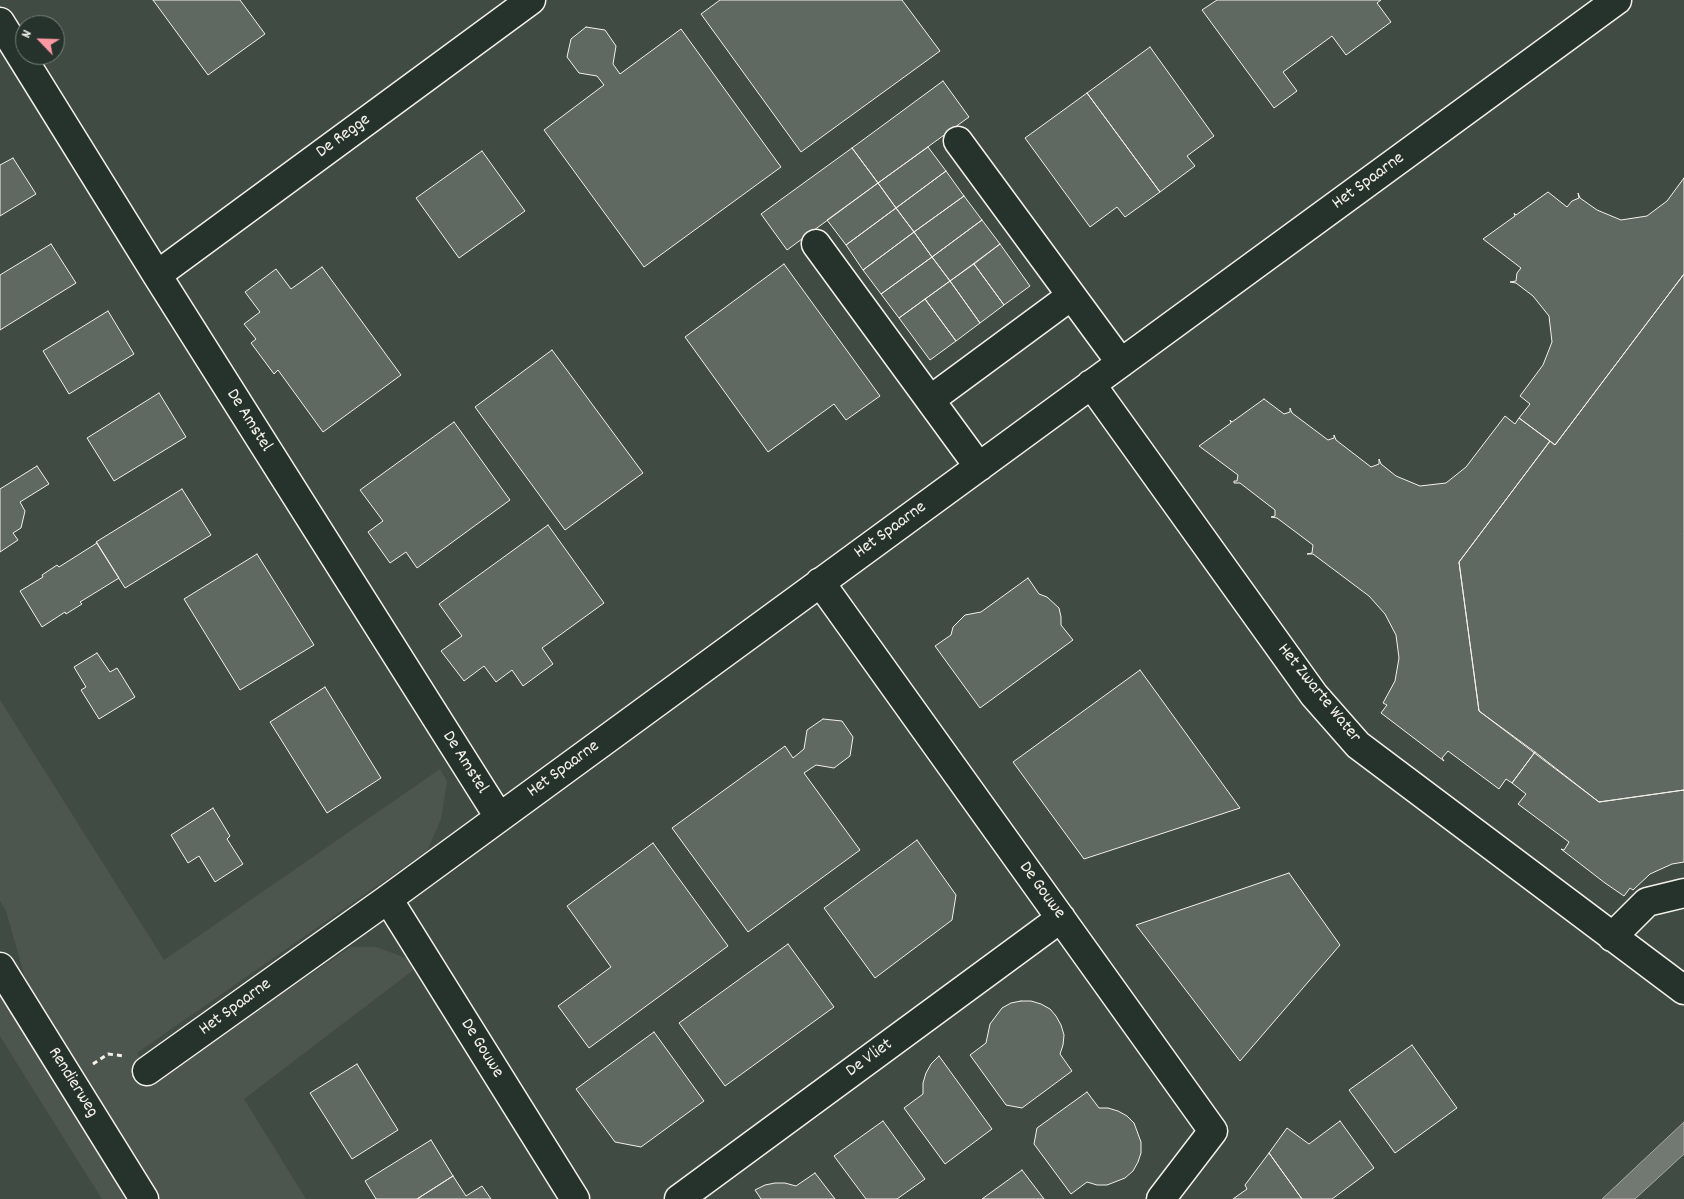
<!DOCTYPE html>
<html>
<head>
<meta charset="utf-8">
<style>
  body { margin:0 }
  #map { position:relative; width:1684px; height:1199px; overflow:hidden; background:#323e38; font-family:Dekko,sans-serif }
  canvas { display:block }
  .north { position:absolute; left:15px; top:15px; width:50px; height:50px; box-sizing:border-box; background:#26332d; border:1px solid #787f78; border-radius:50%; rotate:294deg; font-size:14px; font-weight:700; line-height:20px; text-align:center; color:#f4f1e8 }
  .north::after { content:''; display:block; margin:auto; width:18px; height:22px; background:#ff9aa2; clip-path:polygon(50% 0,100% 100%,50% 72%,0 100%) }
</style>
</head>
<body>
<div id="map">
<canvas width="1684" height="1199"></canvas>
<div class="north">N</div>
</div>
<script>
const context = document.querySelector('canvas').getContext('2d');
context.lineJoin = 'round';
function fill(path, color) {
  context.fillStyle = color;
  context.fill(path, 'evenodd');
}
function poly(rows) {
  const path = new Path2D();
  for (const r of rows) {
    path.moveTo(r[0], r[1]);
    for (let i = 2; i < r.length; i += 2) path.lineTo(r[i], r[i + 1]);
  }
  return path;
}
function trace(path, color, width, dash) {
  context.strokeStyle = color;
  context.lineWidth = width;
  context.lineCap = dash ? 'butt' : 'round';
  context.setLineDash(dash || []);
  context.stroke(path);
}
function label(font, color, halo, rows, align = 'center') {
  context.font = font + ' Dekko,sans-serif';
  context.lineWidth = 4.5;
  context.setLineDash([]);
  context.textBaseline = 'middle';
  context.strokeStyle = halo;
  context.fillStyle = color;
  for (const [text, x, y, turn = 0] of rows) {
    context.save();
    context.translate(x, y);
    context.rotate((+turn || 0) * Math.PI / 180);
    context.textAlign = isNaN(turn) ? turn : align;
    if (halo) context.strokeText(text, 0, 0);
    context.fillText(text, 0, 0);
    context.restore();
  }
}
fill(poly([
  [0,0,1684,0,1684,1199,147,1199,0,956],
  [25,25,55,25,55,55,25,55],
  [0,1033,103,1199,0,1199]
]), '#404b44');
fill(poly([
  [0,700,164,960,440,769,447,781,441,819,427,851,137,1053,155,1080,351,947,376,947,411,960,416,968,244,1099,306,1199,154,1199,74,1071,26,981,6,911,0,901],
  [0,982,136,1199,102,1199,31,1086,0,1036]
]), '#4c564f');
const water = poly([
  [1684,1122,1684,1154,1635,1199,1602,1199,1684,1122]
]);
fill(water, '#727972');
trace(water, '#a6a9a1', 1);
const building = poly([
  [153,0,240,0,265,34,208,75,153,0],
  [720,0,902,0,940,51,801,152,701,14,720,0],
  [1217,0,1381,0,1377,3,1391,22,1346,55,1332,36,1283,72,1297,91,1274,108,1202,10,1217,0],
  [586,27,605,30,616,46,613,64,620,74,681,29,781,167,644,267,544,130,604,85,597,76,579,73,567,57,571,39,586,27],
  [1150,47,1214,136,1187,156,1195,166,1160,192,1087,93,1150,47],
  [943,81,969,117,878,183,852,148,943,81],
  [1087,93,1160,192,1125,217,1117,207,1090,227,1025,138,1087,93],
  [928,147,946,171,896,208,878,183,928,147],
  [852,148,878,183,787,250,761,214,852,148],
  [482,151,525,211,459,258,416,198,482,151],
  [13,158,36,194,0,216,0,165,13,158],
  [946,171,964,196,914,232,896,208,946,171],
  [1684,178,1684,274,1555,445,1519,418,1530,404,1520,396,1543,365,1552,342,1549,316,1533,296,1516,283,1510,282,1516,281,1517,273,1521,268,1483,239,1515,216,1514,213,1516,215,1548,192,1567,207,1572,201,1579,198,1578,193,1580,198,1597,210,1621,220,1647,216,1667,201,1684,178],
  [878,183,896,208,846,245,827,220,878,183],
  [964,196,982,220,932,257,914,232,964,196],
  [896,208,914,232,863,270,846,245,896,208],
  [982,220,1000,244,950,281,932,257,982,220],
  [914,232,932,257,881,294,863,270,914,232],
  [51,244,76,283,0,330,0,275,51,244],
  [1000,244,1030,286,1004,305,974,264,1000,244],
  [932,257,950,281,899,318,881,294,932,257],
  [784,264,880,396,846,420,834,404,768,452,685,337,784,264],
  [974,264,1004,305,980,323,950,281,974,264],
  [322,267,401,375,323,432,278,370,274,374,251,343,256,339,244,324,260,312,245,292,276,269,291,289,322,267],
  [1684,274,1684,790,1599,802,1479,711,1459,562,1550,441,1555,445,1684,274],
  [950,281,980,323,956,341,925,299,950,281],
  [925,299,956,341,930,360,899,318,925,299],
  [108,311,134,354,69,394,43,351,108,311],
  [552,350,643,473,565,530,475,407,552,350],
  [159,393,186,437,114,481,87,438,159,393],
  [1264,399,1284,414,1290,412,1290,408,1292,413,1328,440,1334,438,1334,435,1336,440,1371,467,1379,464,1379,459,1381,464,1396,476,1420,486,1446,483,1466,467,1505,416,1515,424,1519,418,1550,441,1459,562,1479,711,1535,752,1512,783,1506,779,1499,789,1448,751,1442,758,1444,761,1381,713,1387,705,1383,703,1395,681,1399,658,1396,635,1385,614,1369,596,1313,554,1307,554,1312,553,1313,545,1277,518,1271,517,1275,516,1275,510,1240,483,1234,483,1234,481,1237,481,1238,475,1199,446,1231,423,1230,420,1232,422,1264,399],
  [454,422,510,500,417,568,406,552,390,563,368,532,383,521,360,490,454,422],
  [37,466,49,484,20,502,25,511,21,528,13,533,18,540,0,552,0,489,37,466],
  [182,489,211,535,125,588,96,542,182,489],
  [548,525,604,603,542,648,553,664,523,686,512,670,496,682,484,666,464,681,441,651,462,636,439,604,548,525],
  [97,543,119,578,80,602,82,604,66,614,65,612,42,627,20,591,43,577,42,575,57,565,59,567,97,543],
  [257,554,314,645,240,690,184,599,257,554],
  [1028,578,1039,594,1047,597,1059,608,1061,617,1061,625,1073,640,980,708,935,646,951,635,953,627,965,615,981,612,1028,578],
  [97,653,110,672,117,668,135,697,99,719,81,690,86,687,74,667,97,653],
  [1140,670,1240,808,1084,859,1013,762,1140,670],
  [325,687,381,778,327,813,270,722,325,687],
  [823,719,842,721,853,737,850,756,834,768,816,765,804,773,860,850,748,932,672,828,785,746,793,758,804,749,807,730,823,719],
  [1535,752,1599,802,1684,790,1684,862,1672,864,1650,874,1633,890,1630,888,1624,896,1605,883,1561,849,1564,850,1569,842,1518,804,1526,794,1512,783,1535,752],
  [213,808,230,836,227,839,243,864,215,882,199,856,188,863,171,835,213,808],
  [917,840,956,895,952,920,875,978,824,908,917,840],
  [653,843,728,946,589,1048,558,1006,611,967,567,906,653,843],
  [1289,873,1340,945,1240,1061,1136,925,1289,873],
  [788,944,834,1007,725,1086,679,1023,788,944],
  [1021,1001,1031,1001,1041,1004,1050,1009,1056,1016,1061,1025,1064,1035,1063,1045,1060,1054,1072,1071,1022,1108,1006,1105,970,1055,986,1043,990,1024,1002,1008,1011,1003,1021,1001],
  [654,1032,704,1101,641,1147,615,1142,576,1089,654,1032],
  [1412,1045,1457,1108,1395,1153,1349,1090,1412,1045],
  [939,1056,992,1129,945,1164,904,1108,923,1094,923,1083,926,1073,931,1064,939,1056],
  [357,1064,398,1130,352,1159,310,1093,357,1064],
  [1087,1092,1099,1108,1108,1108,1118,1111,1127,1116,1134,1123,1141,1142,1141,1153,1138,1162,1133,1171,1125,1178,1107,1185,1097,1185,1087,1182,1071,1194,1034,1144,1037,1128,1087,1092],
  [883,1121,925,1179,897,1199,866,1199,834,1156,883,1121],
  [1340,1121,1374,1168,1332,1199,1302,1199,1269,1153,1287,1128,1309,1144,1340,1121],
  [431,1140,453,1176,417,1199,376,1199,365,1181,431,1140],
  [1269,1153,1302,1199,1233,1199,1247,1189,1245,1185,1269,1153],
  [1022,1170,1044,1199,982,1199,1022,1170],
  [815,1173,835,1199,761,1199,755,1190,765,1185,775,1183,785,1183,796,1186,815,1173],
  [453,1176,466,1196,482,1186,491,1199,417,1199,453,1176]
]);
fill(building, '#5f6861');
trace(building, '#f4f1e8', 1);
const minor = poly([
  [0,22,157,275,499,817],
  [958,141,1121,363],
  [816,244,979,467],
  [157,275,531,0],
  [1091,384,1314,695,1358,745,1684,990],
  [930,400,1071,296],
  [820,582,1213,1131,1161,1199],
  [388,899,575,1199],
  [1612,937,1647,902,1684,893],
  [0,967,144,1199],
  [147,1071,388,899,1617,0],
  [679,1199,1061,918]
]);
trace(minor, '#f4f1e8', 31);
trace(poly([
  [93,1064,108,1054,124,1056]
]), '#f4f1e8', 3, [5, 4]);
trace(minor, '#26332d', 28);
label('18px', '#f4f1e8', '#26332d', [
  ["De Regge",344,137,-36],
  ["Het Spaarne",1369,182,-36],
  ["De Amstel",248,421,58],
  ["Het Spaarne",891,531,-36],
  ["Het Zwarte Water",1318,694,51],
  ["De Amstel",464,763,58],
  ["Het Spaarne",564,770,-36],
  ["De Gouwe",1041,891,54],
  ["Het Spaarne",236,1008,-36],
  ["De Gouwe",481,1049,58],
  ["De Vliet",870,1059,-36],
  ["Rendierweg",72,1083,58]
]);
</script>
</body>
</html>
